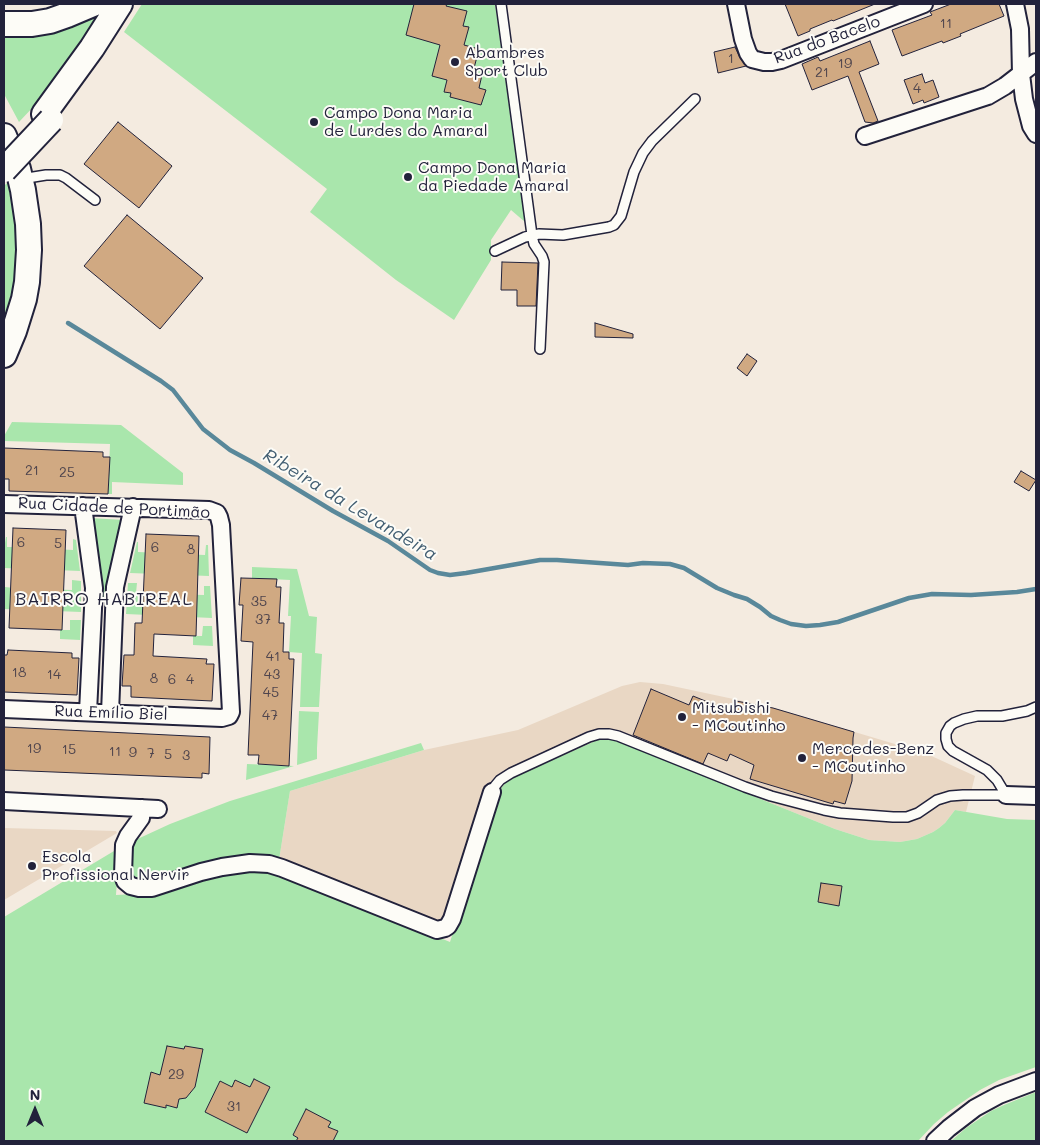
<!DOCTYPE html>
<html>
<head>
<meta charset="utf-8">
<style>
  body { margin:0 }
  #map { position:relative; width:1040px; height:1145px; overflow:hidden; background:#f4ebe0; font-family:Mali,sans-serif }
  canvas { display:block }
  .frame { position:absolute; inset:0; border:5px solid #22223b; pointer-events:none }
  .north { position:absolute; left:10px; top:1085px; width:50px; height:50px; -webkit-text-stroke:4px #fdfcf7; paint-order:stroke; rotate:0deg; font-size:14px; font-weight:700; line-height:20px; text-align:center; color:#22223b }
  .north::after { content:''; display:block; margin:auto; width:18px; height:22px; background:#22223b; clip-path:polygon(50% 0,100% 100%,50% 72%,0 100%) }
</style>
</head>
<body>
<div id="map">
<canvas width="1040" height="1145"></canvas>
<div class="frame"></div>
<div class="north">N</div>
</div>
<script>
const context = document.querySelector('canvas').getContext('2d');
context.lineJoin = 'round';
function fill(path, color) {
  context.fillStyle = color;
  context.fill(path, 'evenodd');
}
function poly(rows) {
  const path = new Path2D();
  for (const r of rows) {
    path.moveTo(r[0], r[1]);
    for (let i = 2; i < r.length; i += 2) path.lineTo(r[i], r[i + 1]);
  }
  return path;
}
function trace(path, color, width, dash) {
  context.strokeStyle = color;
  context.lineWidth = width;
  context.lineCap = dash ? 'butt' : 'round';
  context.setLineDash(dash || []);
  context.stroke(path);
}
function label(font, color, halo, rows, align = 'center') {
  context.font = font + ' Mali,sans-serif';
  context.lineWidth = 4;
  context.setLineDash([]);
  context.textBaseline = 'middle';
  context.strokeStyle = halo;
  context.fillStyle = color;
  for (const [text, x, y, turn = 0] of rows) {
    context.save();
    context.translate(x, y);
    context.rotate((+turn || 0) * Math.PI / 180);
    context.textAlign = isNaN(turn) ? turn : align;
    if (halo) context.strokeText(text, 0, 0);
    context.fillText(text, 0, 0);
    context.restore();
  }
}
fill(poly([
  [640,682,663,684,771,707,925,753,975,776,966,812,955,810,945,823,939,828,933,832,917,839,900,842,869,840,835,829,619,742,613,740,603,739,448,919,437,926,279,860,290,791,424,750,518,730,622,686],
  [4,828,116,831,117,833,4,900]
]), '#e9d7c4');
fill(poly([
  [108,4,51,88,19,122,4,94,4,31,93,13],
  [142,4,495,4,525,222,511,210,491,240,491,260,454,320,396,280,310,212,327,189,124,32],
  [8,182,20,232,21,262,4,341,4,186],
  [12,422,121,425,183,473,183,485,112,482,112,494,108,494,110,444,4,441,4,436],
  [90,518,124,520,109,602,99,601],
  [6,537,7,537,7,547,15,547,73,550,73,539,76,540,80,571,4,568,4,549],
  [137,542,138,542,138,552,205,555,206,545,208,545,209,576,130,573],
  [252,567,297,569,309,616,317,617,315,653,322,654,319,707,300,707,302,653,289,652,291,616,288,616,290,580,252,578],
  [4,577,5,577,5,587,14,588,72,590,72,580,81,581,81,612,4,609],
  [128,583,137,583,136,593,204,595,204,586,210,586,212,618,126,614],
  [70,620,81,620,80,640,60,639,60,630,70,630],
  [203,626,212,626,213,646,193,645,193,636,202,636],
  [299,711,319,712,317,748,317,759,297,765],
  [608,739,619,742,835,829,869,840,900,842,917,839,933,832,939,828,945,823,955,810,1007,819,1036,820,1036,1067,999,1080,980,1090,948,1112,934,1124,918,1141,4,1141,4,917,119,848,116,895,154,893,239,870,282,873,450,942,497,793,508,780,593,742,598,740],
  [421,743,424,750,290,791,279,860,146,882,131,879,129,843,144,836,170,824,230,801],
  [247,764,294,766,246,780],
  [1036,1092,1036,1141,951,1141,966,1128,991,1111,1004,1105]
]), '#a9e6ac');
trace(poly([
  [68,323,161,381,173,390,203,429,230,450,254,463,333,511,388,541,430,570,438,573,450,575,466,573,540,560,557,560,628,565,643,563,670,564,684,568,717,588,734,595,747,599,760,607,771,616,780,620,791,624,806,626,820,625,838,622,909,598,932,594,971,595,1017,592,1036,589]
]), '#59889a', 4.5);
const building = poly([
  [414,4,447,4,446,6,467,11,463,26,469,27,464,45,479,49,473,72,482,75,479,88,486,90,481,105,450,97,451,93,444,92,447,80,432,76,440,45,406,35,414,4],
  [785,4,875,4,833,21,832,20,810,29,810,31,798,36,785,4],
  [951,4,999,4,1004,16,960,34,961,36,943,43,942,41,902,56,892,30,932,15,930,12,951,4],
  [870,41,879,64,859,72,878,121,873,123,865,122,848,76,812,90,802,64,818,57,820,61,870,41],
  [735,47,740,58,746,66,718,73,714,52,735,47],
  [922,74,925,83,933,80,939,97,924,103,923,100,913,104,904,80,922,74],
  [118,122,172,166,139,208,84,164,118,122],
  [127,215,203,278,160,329,84,266,127,215],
  [502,262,538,263,536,306,517,306,517,290,501,290,502,262],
  [595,323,633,334,633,338,595,337,595,323],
  [747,354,757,361,747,376,737,368,747,354],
  [4,448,103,452,103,457,110,457,108,494,9,491,9,479,4,479,4,448],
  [1021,471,1036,480,1029,491,1014,482,1021,471],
  [13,528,66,530,62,630,9,628,13,528],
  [146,534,199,536,196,636,154,634,153,656,207,659,206,664,214,664,212,701,131,697,131,686,122,686,124,655,134,655,135,623,142,623,146,534],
  [241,578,277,579,276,587,281,587,279,623,284,623,283,652,289,652,289,659,294,659,289,766,258,764,259,755,248,755,253,642,241,641,243,605,239,605,241,578],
  [8,650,72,653,72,658,79,658,77,695,4,692,4,655,7,655,8,650],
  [651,689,689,705,693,696,730,711,736,701,773,708,854,732,853,738,852,781,845,804,834,801,833,804,750,779,754,765,730,754,727,761,708,753,703,764,633,735,651,689],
  [4,727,210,737,209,774,202,773,202,778,4,770,4,727],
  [821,883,842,886,839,906,818,902,821,883],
  [167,1046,184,1049,185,1046,203,1049,195,1087,186,1098,179,1099,177,1108,166,1105,166,1108,144,1103,151,1072,160,1075,167,1046],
  [254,1079,270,1087,247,1133,205,1112,220,1081,232,1087,235,1080,250,1087,254,1079],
  [306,1109,331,1122,328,1127,338,1131,333,1141,296,1141,298,1138,293,1135,306,1109]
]);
fill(building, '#d0a982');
trace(building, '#22223b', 1);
const service = poly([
  [501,4,532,235,534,244,542,256,544,262,540,349],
  [21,179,46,175,60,175,66,178,95,200],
  [495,251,525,237,539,234,563,235,609,227,614,225,621,216,634,172,643,153,652,141,695,99],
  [492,792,495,786,500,780,511,773,589,737,599,734,609,734,618,736,745,787,771,796,824,810,840,813,893,817,907,817,918,813,937,800,950,796,963,795,1006,795,997,780,987,770,953,751,948,746,946,739,946,733,950,726,954,723,964,719,977,716,1002,716,1027,711,1036,707]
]);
const minor = poly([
  [736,4,743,39,748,53,752,59,764,62,772,62,781,60,924,4],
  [1015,4,1020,29,1021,74,1024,99,1031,126,1036,134],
  [865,136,988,96,1005,86,1036,62],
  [4,504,209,510,217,513,219,517,221,525,231,712,229,716,222,718,4,709],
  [83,506,94,588,88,712],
  [110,713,115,587,133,507],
  [1006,795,1036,796],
  [4,801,158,809],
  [142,808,141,818,128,836,124,845,123,875,125,881,131,886,139,888,152,888,201,872,222,867,250,863,269,864,282,868,437,930,445,928,448,926,452,919,492,792],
  [935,1141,949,1128,975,1108,999,1095,1036,1081]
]);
const secondary = poly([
  [4,24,32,24,50,21,67,15,93,4],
  [44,114,92,48,120,4],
  [4,136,18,169,23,190,28,224,29,250,27,282,24,299,14,331,4,355]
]);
trace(service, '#22223b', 12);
trace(minor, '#22223b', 20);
trace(secondary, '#22223b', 28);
trace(service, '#fdfcf7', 9);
trace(minor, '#fdfcf7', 16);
trace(secondary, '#fdfcf7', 24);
const secondaryBridge = poly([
  [4,170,51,120]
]);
trace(secondaryBridge, '#22223b', 28, []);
trace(secondaryBridge, '#fdfcf7', 24);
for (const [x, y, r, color] of [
  [455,62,5,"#22223b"],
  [314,122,5,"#22223b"],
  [408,177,5,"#22223b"],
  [682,717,5,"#22223b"],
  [802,758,5,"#22223b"],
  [32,866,5,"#22223b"]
]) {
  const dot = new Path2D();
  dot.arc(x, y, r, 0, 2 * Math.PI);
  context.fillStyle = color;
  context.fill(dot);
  trace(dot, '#fdfcf7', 2);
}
label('14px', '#4e444d', null, [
  ["11",946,24],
  ["1",731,59],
  ["19",845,64],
  ["21",822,73],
  ["4",917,89],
  ["21",32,471],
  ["25",67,473],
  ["6",21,543],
  ["5",58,544],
  ["6",155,548],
  ["8",191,550],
  ["35",259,602],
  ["37",263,620],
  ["41",273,657],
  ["18",19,673],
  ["14",54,675],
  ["43",272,675],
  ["8",154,679],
  ["6",172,680],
  ["4",190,680],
  ["45",271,693],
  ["47",270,716],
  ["19",34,749],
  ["15",69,750],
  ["11",115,752],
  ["9",133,753],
  ["7",151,754],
  ["5",168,755],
  ["3",186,756],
  ["29",176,1075],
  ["31",234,1107]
]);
label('16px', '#22223b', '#fdfcf7', [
  ["Rua do Bacelo",827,40,-20],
  ["Rua Cidade de Portimão",114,508,3],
  ["Rua Emílio Biel",111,713,2]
]);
label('16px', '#22223b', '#fdfcf7', [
  ["Abambres",465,53],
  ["Sport Club",465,71],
  ["Campo Dona Maria",324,113],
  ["de Lurdes do Amaral",324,131],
  ["Campo Dona Maria",418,168],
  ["da Piedade Amaral",418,186],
  ["Mitsubishi",692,708],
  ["- MCoutinho",692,726],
  ["Mercedes-Benz",812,749],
  ["- MCoutinho",812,767],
  ["Escola",42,857],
  ["Profissional Nervir",42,875]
], 'left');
label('italic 18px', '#425e72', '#fdfcf7', [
  ["Ribeira da Levandeira",350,505,31]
]);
context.letterSpacing = '1px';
label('18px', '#22223b', '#fdfcf7', [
  ["BAIRRO HABIREAL",104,599]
]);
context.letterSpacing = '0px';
</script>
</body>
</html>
